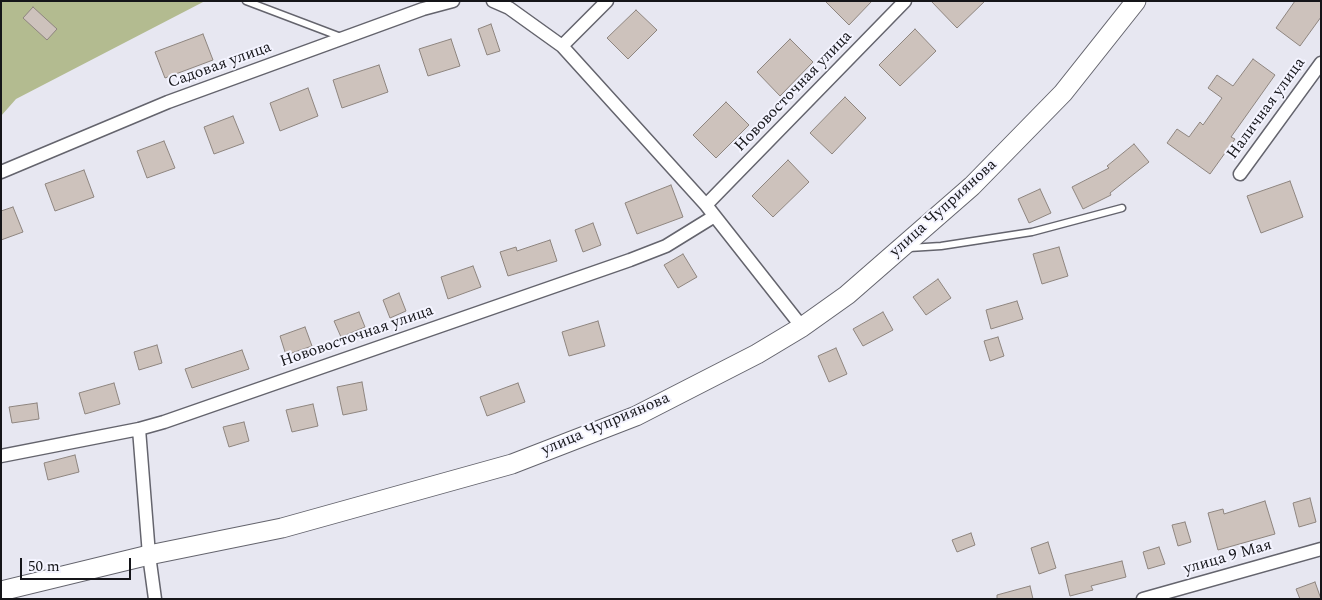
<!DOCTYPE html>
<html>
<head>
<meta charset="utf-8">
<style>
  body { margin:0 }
  #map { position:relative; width:1322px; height:600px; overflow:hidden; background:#e7e7f1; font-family:Spectral,serif }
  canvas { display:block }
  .frame { position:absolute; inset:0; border:2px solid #151519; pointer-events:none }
  .scale { position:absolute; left:20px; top:558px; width:111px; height:22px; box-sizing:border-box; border:2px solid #151519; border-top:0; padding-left:6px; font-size:15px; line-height:18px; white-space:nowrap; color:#151519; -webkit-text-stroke:4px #f4f4ff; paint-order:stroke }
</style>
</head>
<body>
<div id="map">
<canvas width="1322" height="600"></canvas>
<div class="frame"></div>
<div class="scale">50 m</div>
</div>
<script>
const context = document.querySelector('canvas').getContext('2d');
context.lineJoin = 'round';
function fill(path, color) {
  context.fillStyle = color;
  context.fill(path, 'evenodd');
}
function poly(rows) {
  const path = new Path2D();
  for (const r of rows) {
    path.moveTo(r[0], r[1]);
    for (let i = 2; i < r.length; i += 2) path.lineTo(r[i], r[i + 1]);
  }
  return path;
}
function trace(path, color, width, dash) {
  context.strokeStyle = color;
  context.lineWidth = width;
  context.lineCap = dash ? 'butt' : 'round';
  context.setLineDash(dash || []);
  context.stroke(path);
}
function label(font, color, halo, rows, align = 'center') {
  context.font = font + ' Spectral,serif';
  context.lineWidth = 4;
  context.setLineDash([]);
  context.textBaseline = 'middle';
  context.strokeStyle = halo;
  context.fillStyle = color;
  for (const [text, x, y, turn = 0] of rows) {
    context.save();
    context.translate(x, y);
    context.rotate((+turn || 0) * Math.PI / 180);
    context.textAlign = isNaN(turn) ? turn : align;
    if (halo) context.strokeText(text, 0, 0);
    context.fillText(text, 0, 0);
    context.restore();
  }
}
fill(poly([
  [1,1,205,1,16,99,1,116]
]), '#b3bb90');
const building = poly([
  [825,1,872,1,849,25,825,1],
  [931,1,985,1,957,28,931,1],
  [1295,1,1321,1,1321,17,1300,46,1276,28,1295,1],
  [33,7,57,29,47,40,23,18,33,7],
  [636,10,657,30,628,59,607,38,636,10],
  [491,24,500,51,487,55,478,29,491,24],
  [915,29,936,51,900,86,879,65,915,29],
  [203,34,213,60,165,78,155,52,203,34],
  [451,39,460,66,428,76,419,49,451,39],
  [790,39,813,62,780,96,757,72,790,39],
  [1253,59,1275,75,1231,137,1235,139,1210,174,1167,143,1177,129,1189,137,1200,122,1203,125,1222,98,1208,88,1217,75,1233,86,1253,59],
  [379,65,388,92,342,108,333,80,379,65],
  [308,88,318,116,280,131,270,103,308,88],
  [845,97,866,118,832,154,810,133,845,97],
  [726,102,749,125,716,158,693,135,726,102],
  [233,116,244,143,214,154,204,127,233,116],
  [164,141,175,168,147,178,137,151,164,141],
  [1134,144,1149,162,1110,193,1111,195,1083,209,1072,187,1109,168,1107,166,1134,144],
  [788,160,809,182,773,217,752,196,788,160],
  [84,170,94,197,55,211,45,184,84,170],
  [1290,181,1303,217,1261,233,1247,196,1290,181],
  [671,185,683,217,637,234,625,203,671,185],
  [1040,189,1051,213,1029,223,1018,199,1040,189],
  [13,207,23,232,1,240,1,211,13,207],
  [593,223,601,245,583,252,575,230,593,223],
  [550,240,557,261,508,276,500,252,516,247,517,251,550,240],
  [1059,247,1068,276,1042,284,1033,254,1059,247],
  [683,254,697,277,678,288,664,265,683,254],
  [473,266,481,287,448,299,441,277,473,266],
  [938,279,951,298,926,315,913,297,938,279],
  [399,293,406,311,390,318,383,300,399,293],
  [1017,301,1023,319,991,329,986,310,1017,301],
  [359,312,365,327,341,337,334,321,359,312],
  [883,312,893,330,863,346,853,329,883,312],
  [598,321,605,346,569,356,562,332,598,321],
  [305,327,312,346,286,355,280,336,305,327],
  [998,337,1004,356,990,361,984,341,998,337],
  [157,345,162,363,139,370,134,352,157,345],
  [836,348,847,374,829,382,818,356,836,348],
  [242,350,249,369,192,388,185,369,242,350],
  [362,382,367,410,343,415,337,387,362,382],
  [114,383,120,404,85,414,79,393,114,383],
  [518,383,525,402,487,416,480,397,518,383],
  [37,403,39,419,12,423,9,407,37,403],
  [313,404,318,426,292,432,286,410,313,404],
  [244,422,249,441,229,447,223,427,244,422],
  [75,455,79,472,48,480,44,463,75,455],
  [1310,498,1316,522,1299,527,1293,503,1310,498],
  [1265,501,1275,534,1218,550,1208,513,1223,509,1224,514,1265,501],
  [1185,522,1191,542,1178,546,1172,525,1185,522],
  [971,533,975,545,957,552,952,540,971,533],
  [1048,542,1056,568,1039,574,1031,548,1048,542],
  [1159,547,1165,564,1148,569,1143,552,1159,547],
  [1122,561,1126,577,1091,586,1093,590,1070,596,1065,575,1122,561],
  [1315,582,1321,599,1300,599,1296,589,1315,582],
  [1030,586,1033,599,997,599,997,595,1030,586]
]);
fill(building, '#cdc2bc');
trace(building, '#8e857f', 1);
const lane = poly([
  [246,1,341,37],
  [909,248,941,246,1032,232,1122,208]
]);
const street = poly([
  [493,1,509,8,562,46,706,205,802,327],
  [562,46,607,1],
  [1,172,168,102,423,9,453,1],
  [1240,174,1321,63],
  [706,205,905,1],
  [139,429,149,555,155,599],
  [1,456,139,429,164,422,630,260,666,246,713,217],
  [1143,599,1321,549]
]);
const secondary = poly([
  [1,591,149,555,282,528,512,464,636,416,757,354,802,327,847,295,972,186,1063,93,1136,1]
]);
trace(lane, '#64646d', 9);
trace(street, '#64646d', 15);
trace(secondary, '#64646d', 21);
trace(lane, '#fff', 6);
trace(street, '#fff', 12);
trace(secondary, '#fff', 19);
label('16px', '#151519', '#f4f4ff', [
  ["Садовая улица",220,66,-20],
  ["Нововосточная улица",794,92,-46],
  ["Наличная улица",1267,109,-54],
  ["улица Чуприянова",944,209,-42],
  ["Нововосточная улица",357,337,-19],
  ["улица Чуприянова",606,425,-23],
  ["улица 9 Мая",1228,558,-16]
]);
</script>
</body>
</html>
